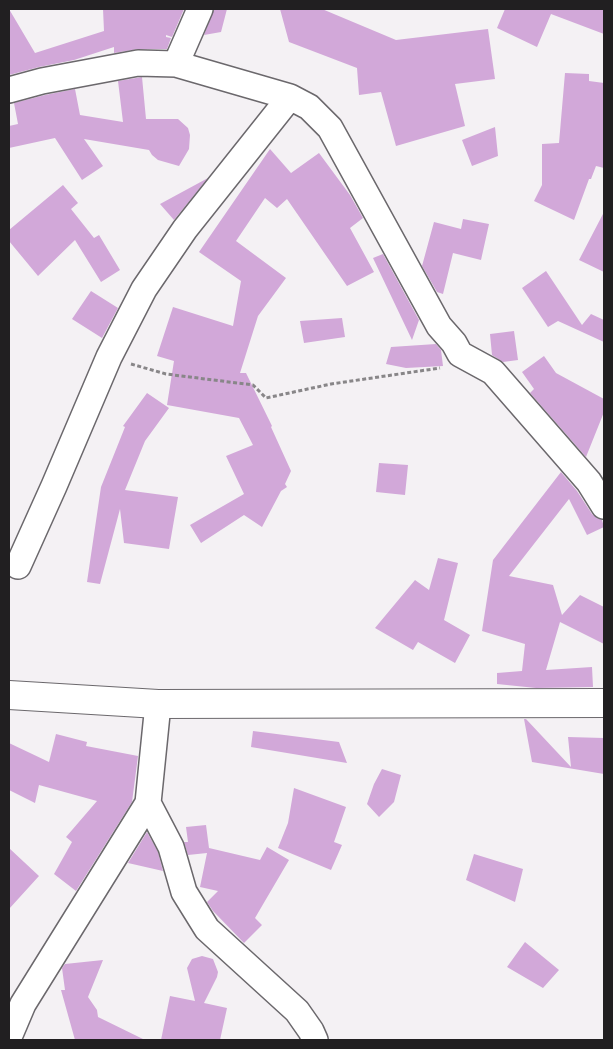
<!DOCTYPE html>
<html>
<head>
<meta charset="utf-8">
<style>
  body { margin:0 }
  #map { position:relative; width:613px; height:1049px; overflow:hidden; background:#f4f1f4; font-family:"PT Sans Narrow",sans-serif }
  canvas { display:block }
  .frame { position:absolute; inset:0; border:10px solid #211f21; pointer-events:none }
</style>
</head>
<body>
<div id="map">
<canvas width="613" height="1049"></canvas>
<div class="frame"></div>
</div>
<script>
const context = document.querySelector('canvas').getContext('2d');
context.lineJoin = 'round';
function fill(path, color) {
  context.fillStyle = color;
  context.fill(path, 'evenodd');
}
function poly(rows) {
  const path = new Path2D();
  for (const r of rows) {
    path.moveTo(r[0], r[1]);
    for (let i = 2; i < r.length; i += 2) path.lineTo(r[i], r[i + 1]);
  }
  return path;
}
function trace(path, color, width, dash) {
  context.strokeStyle = color;
  context.lineWidth = width;
  context.lineCap = dash ? 'butt' : 'round';
  context.setLineDash(dash || []);
  context.stroke(path);
}
fill(poly([
  [9,9,35,53,104,31,103,9,184,9,172,37,166,35,166,37,171,38,167,49,138,49,114,53,114,47,74,60,39,67,9,75],
  [214,9,227,9,221,32,204,35],
  [280,9,322,9,396,40,488,29,495,79,455,84,465,126,396,146,381,92,359,95,357,68,289,42],
  [505,9,604,9,604,34,551,14,537,47,497,28],
  [565,73,589,74,589,81,604,83,604,168,596,166,591,179,589,179,574,220,534,201,542,185,542,144,559,143],
  [142,77,146,119,178,119,188,128,190,135,189,149,179,166,158,160,152,155,149,150,84,139,103,166,82,180,55,138,9,148,9,126,18,124,14,103,45,95,75,89,80,115,123,122,118,81],
  [495,127,498,156,472,166,462,140],
  [270,149,291,173,319,153,350,195,363,218,350,228,374,272,347,286,287,199,277,208,265,198,236,241,286,278,258,316,240,373,246,373,272,426,271,427,291,471,285,484,287,487,281,491,262,527,244,515,201,543,190,525,244,494,226,456,253,445,239,418,167,405,174,361,157,356,173,307,233,326,241,281,199,252],
  [208,178,174,220,160,204],
  [63,185,78,203,71,209,94,238,99,235,120,270,101,282,75,240,38,276,9,241,9,230],
  [604,212,604,272,579,260],
  [463,219,489,224,481,260,453,253,443,294,437,292,422,266,434,222,461,229],
  [383,254,419,320,412,340,373,258],
  [546,271,582,325,591,314,604,320,604,342,558,321,548,327,522,288],
  [91,291,118,308,102,338,72,319],
  [342,318,345,337,304,343,300,321],
  [514,331,518,360,503,362,492,355,490,334],
  [436,344,441,350,443,366,406,368,386,364,391,347],
  [544,356,556,373,604,399,604,412,586,457,530,393,534,389,522,372],
  [147,393,169,408,145,441,125,490,178,497,169,549,124,543,120,509,100,584,87,582,101,487,125,427,123,426],
  [379,463,408,465,405,495,376,492],
  [561,472,577,491,592,514,597,518,602,520,604,527,587,535,569,499,509,576,553,585,562,615,580,595,604,607,604,644,560,622,546,670,592,667,593,687,536,688,497,684,497,673,522,671,525,644,482,631,493,560],
  [438,558,458,563,444,620,470,635,455,663,418,642,413,650,375,628,415,580,429,590],
  [524,719,526,719,571,767,568,737,604,738,604,774,532,762],
  [253,731,339,742,347,763,251,747],
  [56,734,87,742,86,746,138,756,132,802,76,891,54,874,72,842,66,837,97,801,39,785,35,803,9,790,9,743,49,762],
  [382,769,401,775,394,802,379,817,367,804,374,784],
  [294,788,346,807,334,842,342,845,331,870,278,848,288,823],
  [206,825,209,848,260,860,267,847,289,860,255,918,262,925,244,943,213,911,207,902,218,891,200,887,207,853,188,855,184,842,188,842,186,827],
  [147,832,158,852,163,871,128,863],
  [9,848,39,876,9,909],
  [474,854,523,869,515,902,466,880],
  [525,942,559,970,543,988,507,967],
  [202,956,213,959,218,972,217,977,204,1003,227,1008,220,1040,161,1040,170,996,195,1001,187,968,192,959],
  [103,960,88,997,97,1010,98,1017,145,1040,75,1040,61,990,65,990,62,968,65,964]
]), '#d2a8d9');
const minor = poly([
  [176,64,200,9],
  [9,90,42,81,138,63,176,64,290,97,309,107,330,128,439,326,454,343,460,354,493,372,589,482,604,506],
  [18,566,54,486,109,357,144,289,185,229,290,97],
  [158,704,148,803,171,847,184,892,207,929,297,1011,311,1031,315,1040],
  [9,1037,23,1004,148,803]
]);
const secondary = poly([
  [9,695,158,704,604,703]
]);
trace(minor, '#6b686c', 28);
trace(secondary, '#6b686c', 30);
trace(poly([
  [131,364,166,374,253,385,266,398,331,384,440,368]
]), '#888688', 3, [4, 2.5]);
trace(minor, '#fff', 25);
trace(secondary, '#fff', 28);
</script>
</body>
</html>
